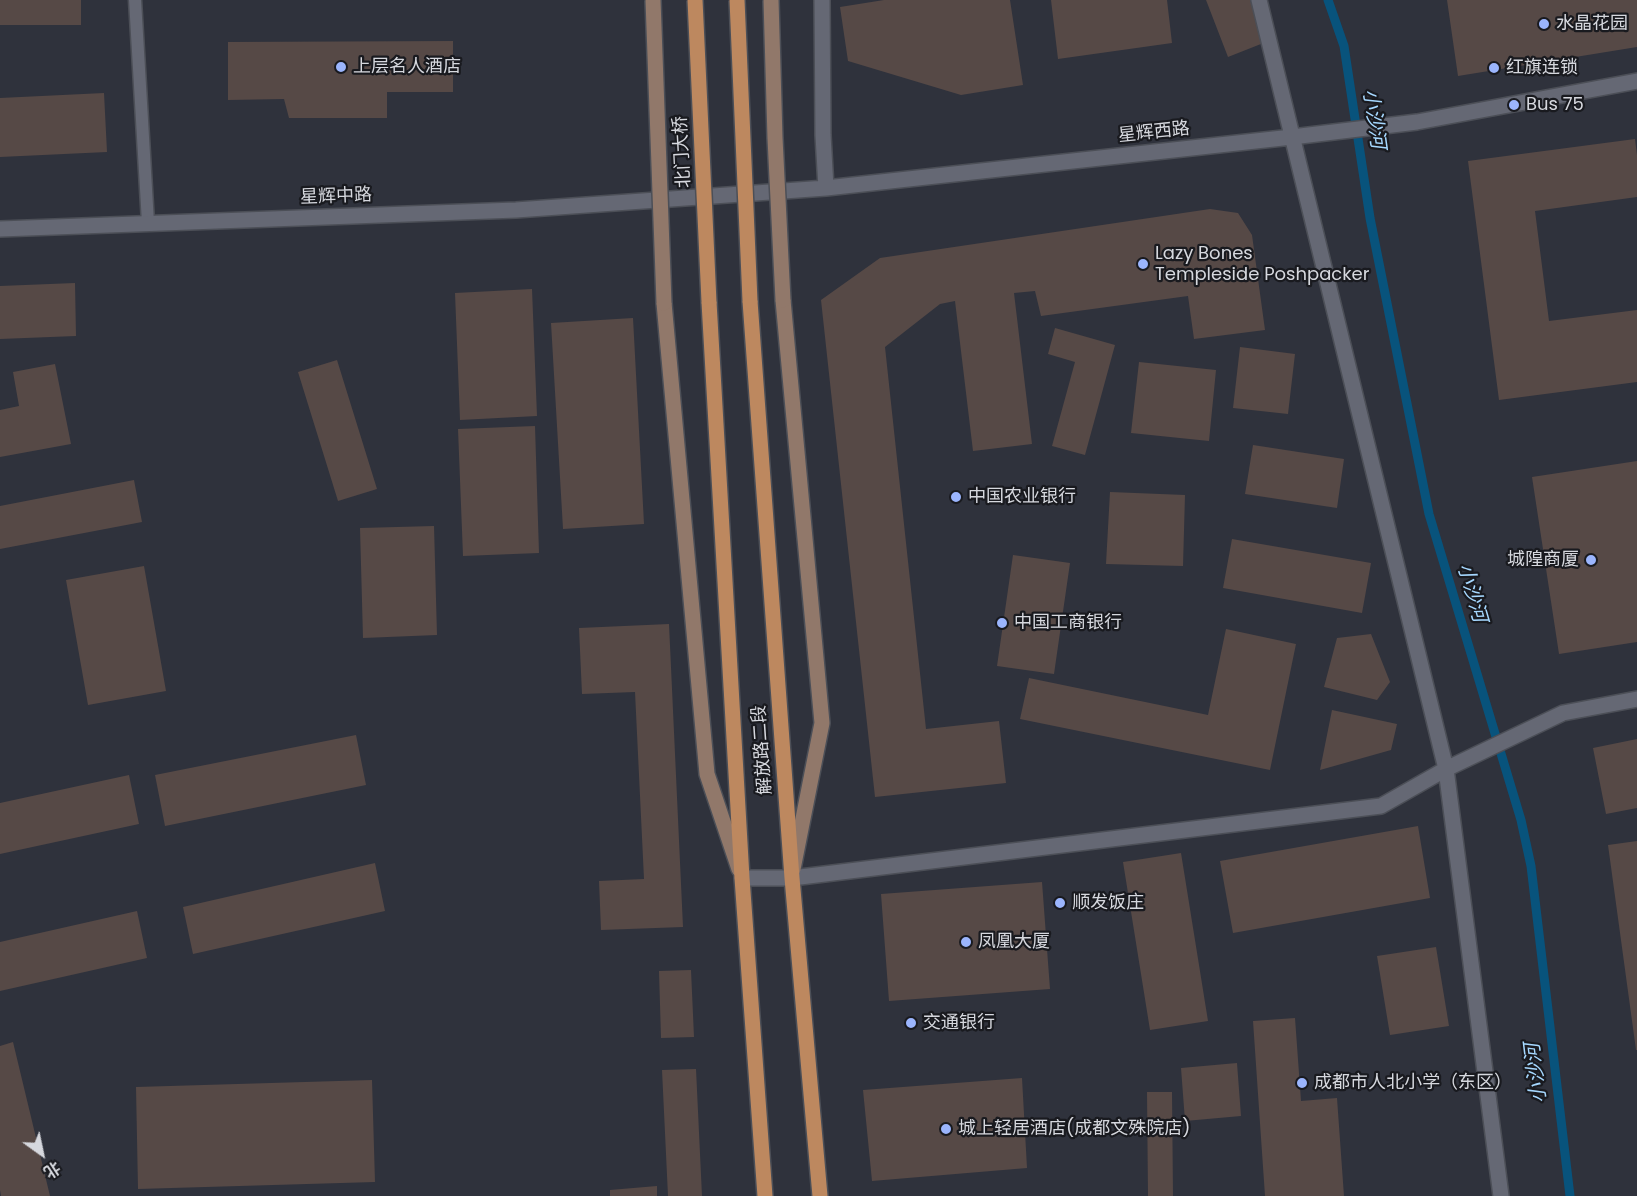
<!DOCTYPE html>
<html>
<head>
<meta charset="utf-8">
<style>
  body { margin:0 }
  #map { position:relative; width:1637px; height:1196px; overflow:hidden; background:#2f323c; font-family:Poppins,"Noto Sans SC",sans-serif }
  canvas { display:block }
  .north { position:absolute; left:12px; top:1124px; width:60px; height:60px; -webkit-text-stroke:4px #191a1f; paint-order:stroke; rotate:147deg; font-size:16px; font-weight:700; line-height:24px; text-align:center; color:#d6d8de }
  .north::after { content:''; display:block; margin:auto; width:21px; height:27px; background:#d6d8de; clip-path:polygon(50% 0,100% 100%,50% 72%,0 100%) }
</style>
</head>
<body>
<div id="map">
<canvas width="1637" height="1196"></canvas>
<div class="north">北</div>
</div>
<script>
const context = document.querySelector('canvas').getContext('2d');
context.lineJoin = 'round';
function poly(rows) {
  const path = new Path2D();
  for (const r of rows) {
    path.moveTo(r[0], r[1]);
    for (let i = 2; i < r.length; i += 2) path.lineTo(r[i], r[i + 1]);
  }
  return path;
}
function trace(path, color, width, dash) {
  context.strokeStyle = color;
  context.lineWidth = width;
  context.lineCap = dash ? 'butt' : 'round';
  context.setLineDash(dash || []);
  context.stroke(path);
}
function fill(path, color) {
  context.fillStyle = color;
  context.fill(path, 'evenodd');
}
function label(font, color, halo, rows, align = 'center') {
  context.font = font + ' Poppins,"Noto Sans SC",sans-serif';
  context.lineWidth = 4.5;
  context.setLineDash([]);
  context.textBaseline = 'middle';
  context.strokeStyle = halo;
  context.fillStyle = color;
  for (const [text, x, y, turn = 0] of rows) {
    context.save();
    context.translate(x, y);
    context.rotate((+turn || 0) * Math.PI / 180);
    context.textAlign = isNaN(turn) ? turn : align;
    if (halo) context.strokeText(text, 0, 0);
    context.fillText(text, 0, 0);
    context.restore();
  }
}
trace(poly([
  [1328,0,1344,46,1370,218,1429,514,1521,820,1531,866,1570,1196]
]), '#08537c', 9);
fill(poly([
  [0,0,81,0,81,25,0,25],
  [884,0,1010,0,1023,85,961,95,848,61,840,7],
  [1051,0,1167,0,1172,43,1058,59],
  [1206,0,1250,0,1266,42,1228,57],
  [1447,0,1637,0,1637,47,1458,76],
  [453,41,453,92,387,92,387,118,289,118,284,99,228,100,228,42],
  [104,93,107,152,0,157,0,98],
  [1635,139,1637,155,1637,197,1535,211,1549,321,1637,310,1637,382,1499,400,1468,161],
  [1210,209,1238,213,1252,235,1265,330,1194,339,1188,296,1041,316,1035,291,1014,293,1032,444,973,451,955,301,940,304,885,347,926,729,999,721,1006,783,875,797,821,300,880,258],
  [75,283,76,336,0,339,0,286],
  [532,289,537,416,460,420,455,293],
  [633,318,644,524,563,529,551,323],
  [1055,328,1115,345,1085,455,1052,446,1075,362,1048,354],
  [1240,347,1295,354,1288,414,1233,408],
  [337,360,377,489,338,501,298,372],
  [1139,362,1216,370,1209,441,1131,433],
  [55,364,71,444,0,457,0,410,19,406,13,372],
  [535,426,539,553,463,556,458,429],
  [1253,445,1344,459,1337,508,1245,494],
  [1637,461,1637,642,1559,654,1532,477],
  [134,480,142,522,0,549,0,506],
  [1110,492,1185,495,1183,566,1106,564],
  [434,526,437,635,363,638,360,528],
  [1232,539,1371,563,1362,613,1223,588],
  [1013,555,1070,563,1054,674,997,666],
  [144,566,166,691,88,705,66,580],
  [669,624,683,927,601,930,599,881,644,879,635,692,582,694,579,628],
  [1226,629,1296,644,1270,770,1020,719,1029,678,1208,715],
  [1371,634,1390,682,1377,700,1324,687,1337,638],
  [1332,710,1397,724,1391,750,1320,770],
  [356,735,366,785,165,826,155,775],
  [1637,739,1637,808,1606,814,1593,748],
  [129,775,139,824,0,854,0,803],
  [1418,826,1430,898,1233,933,1220,861],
  [1637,841,1637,1050,1636,1050,1608,845],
  [1181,853,1208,1021,1150,1030,1123,862],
  [375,863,385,911,193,954,183,907],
  [1042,882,1050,989,889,1001,881,894],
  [137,911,147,958,0,991,0,942],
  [1436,947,1449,1026,1390,1035,1377,956],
  [691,970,694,1037,661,1038,659,971],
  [1295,1018,1301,1101,1337,1098,1344,1196,1265,1196,1253,1021],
  [13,1042,50,1196,1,1196,0,1190,0,1046],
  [1237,1063,1241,1116,1185,1121,1181,1068],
  [696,1069,702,1196,668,1196,662,1070],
  [1022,1078,1027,1168,872,1181,863,1090],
  [372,1080,375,1182,138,1189,136,1087],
  [1147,1092,1172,1092,1173,1196,1148,1196],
  [657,1186,657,1196,610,1196,610,1190]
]), '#564946');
const lane = poly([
  [135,0,148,223]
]);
const street = poly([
  [822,0,823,135,826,188],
  [1259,0,1446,769,1501,1196],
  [0,229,516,210,826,188,1292,137,1417,122,1637,81],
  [742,878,792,878,1381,806,1446,769,1563,713,1637,699]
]);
const secondary = poly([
  [783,300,822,723,793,869],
  [664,303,707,774,739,869]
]);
const primary = poly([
  [750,301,792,878,820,1196],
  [709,302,742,878,765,1196]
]);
trace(lane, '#4c4f57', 15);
trace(street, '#4c4f57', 18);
trace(secondary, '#4c4f57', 18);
trace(primary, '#4c4f57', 18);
trace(lane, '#656874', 12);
trace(street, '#656874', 15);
trace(secondary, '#91786a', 15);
trace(primary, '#bd885f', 15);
const secondaryBridge = poly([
  [653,0,664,303],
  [771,0,775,138,783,300]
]);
const primaryBridge = poly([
  [695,0,709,302],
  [737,0,750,301]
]);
trace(secondaryBridge, '#4c4f57', 18, []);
trace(primaryBridge, '#4c4f57', 18, []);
trace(secondaryBridge, '#91786a', 15);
trace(primaryBridge, '#bd885f', 15);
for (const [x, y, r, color] of [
  [1544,24,6,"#9bb5fd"],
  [341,67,6,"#9bb5fd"],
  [1494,68,6,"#9bb5fd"],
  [1514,105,6,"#9bb5fd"],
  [1143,264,6,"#9bb5fd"],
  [956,497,6,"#9bb5fd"],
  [1591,560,6,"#9bb5fd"],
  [1002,623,6,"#9bb5fd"],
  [1060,903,6,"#9bb5fd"],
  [966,942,6,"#9bb5fd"],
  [911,1023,6,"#9bb5fd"],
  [1302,1083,6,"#9bb5fd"],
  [946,1129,6,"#9bb5fd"]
]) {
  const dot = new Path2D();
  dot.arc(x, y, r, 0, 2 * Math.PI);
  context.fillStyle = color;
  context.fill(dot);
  trace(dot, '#191a1f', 2);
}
label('18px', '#d6d8de', '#191a1f', [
  ["水晶花园",1556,24],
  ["上层名人酒店",353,67],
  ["红旗连锁",1506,68],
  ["Bus 75",1526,105],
  ["Lazy Bones",1155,254],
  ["Templeside Poshpacker",1155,275],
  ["中国农业银行",968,497],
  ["城隍商厦",1579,560,"right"],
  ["中国工商银行",1014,623],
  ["顺发饭庄",1072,903],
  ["凤凰大厦",978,942],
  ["交通银行",923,1023],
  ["成都市人北小学（东区）",1314,1083],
  ["城上轻居酒店(成都文殊院店)",958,1129]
], 'left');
label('18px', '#d6d8de', '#191a1f', [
  ["星辉西路",1154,133,-6],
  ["北门大桥",683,152,-93],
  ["星辉中路",336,197,-2],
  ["解放路二段",763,750,-94]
]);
label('italic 20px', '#a6d8ff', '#191a1f', [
  ["小沙河",1373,119,82],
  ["小沙河",1471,593,74],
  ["小沙河",1537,1073,-97]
]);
</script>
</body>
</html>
